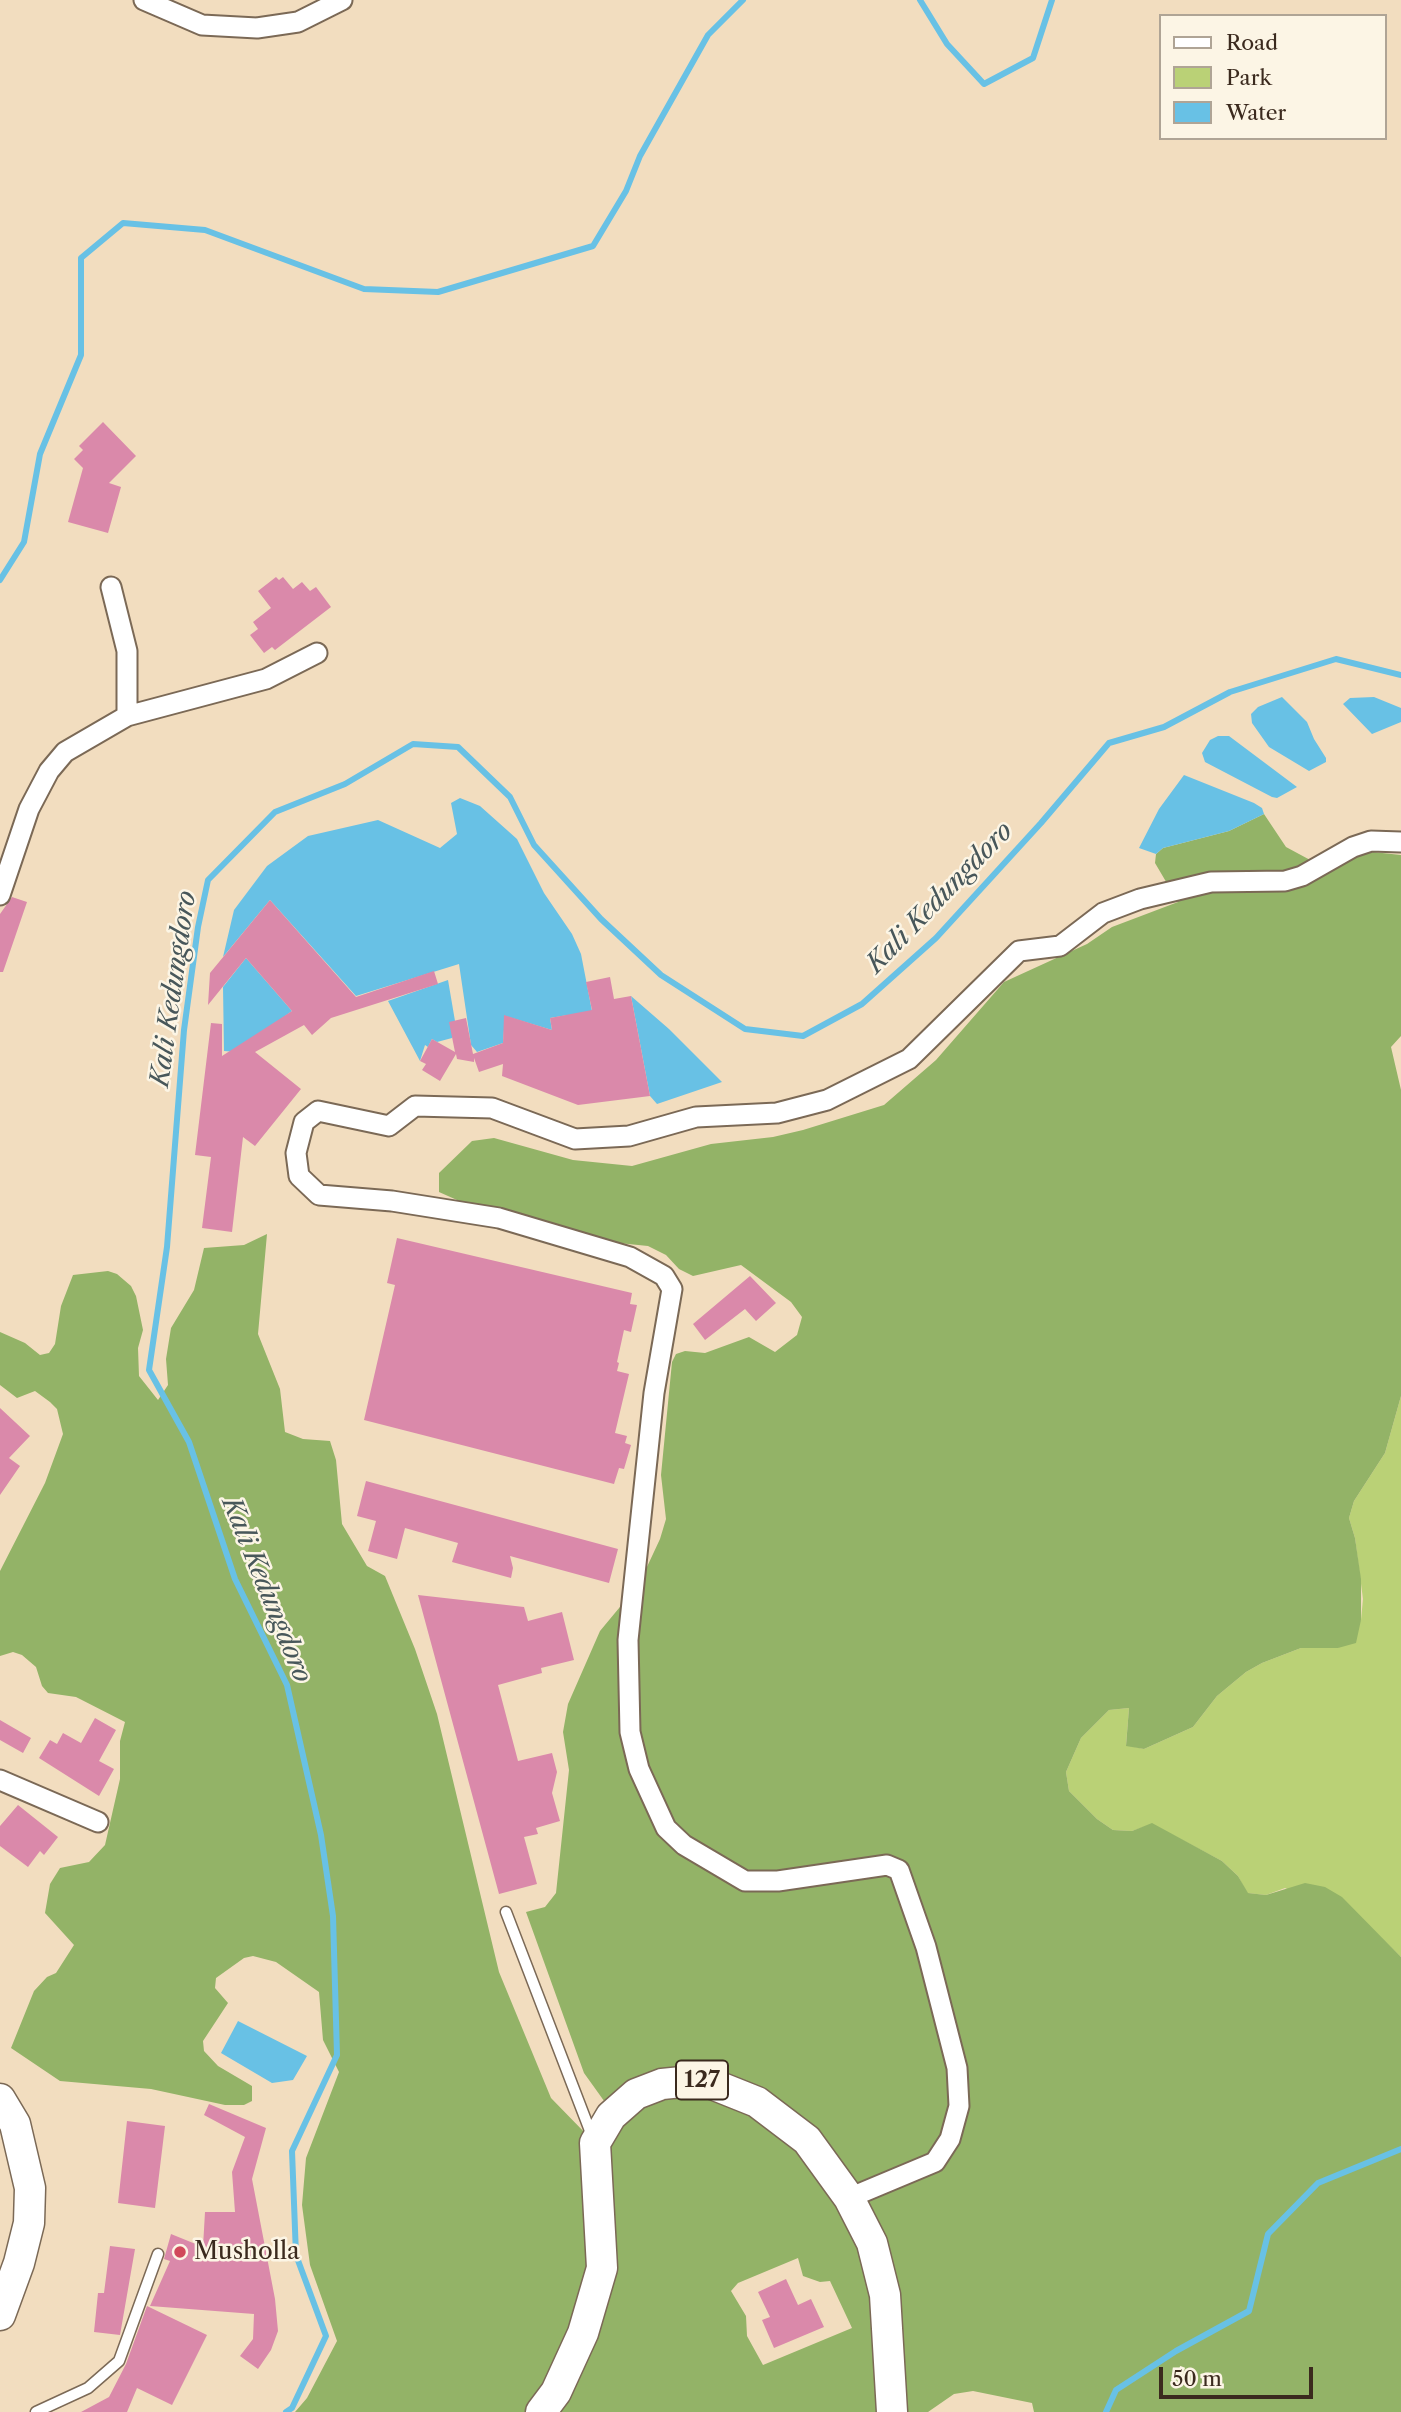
<!DOCTYPE html>
<html>
<head>
<meta charset="utf-8">
<style>
  body { margin:0 }
  #map { position:relative; width:1401px; height:2412px; overflow:hidden; background:#f2ddbf; font-family:"Libre Caslon Text",serif }
  canvas { display:block }
  .legend { position:absolute; left:1159px; top:14px; width:228px; height:126px; box-sizing:border-box; background:#fcf5e5; border:2px solid #afa495; margin:0; padding:9px 12px; list-style:none; font-size:21px; color:#3b2a1e }
  .legend li { display:flex; align-items:center; gap:14px; height:35px }
  .legend b { width:35px; border:2px solid #afa495 }
  .scale { position:absolute; left:1159px; top:2367px; width:154px; height:32px; box-sizing:border-box; border:4px solid #3b2a1e; border-top:0; padding-left:9px; font-size:21px; line-height:24px; white-space:nowrap; color:#3b2a1e; -webkit-text-stroke:5px #fcf5e5; paint-order:stroke }
</style>
</head>
<body>
<div id="map">
<canvas width="1401" height="2412"></canvas>
<ul class="legend">
<li><b style="height:9px;background:#fff"></b>Road</li>
<li><b style="height:19px;background:#bad176"></b>Park</li>
<li><b style="height:19px;background:#68c1e5"></b>Water</li>
</ul>
<div class="scale">50 m</div>
</div>
<script>
const context = document.querySelector('canvas').getContext('2d');
context.lineJoin = 'round';
function fill(path, color) {
  context.fillStyle = color;
  context.fill(path, 'evenodd');
}
function poly(rows) {
  const path = new Path2D();
  for (const r of rows) {
    path.moveTo(r[0], r[1]);
    for (let i = 2; i < r.length; i += 2) path.lineTo(r[i], r[i + 1]);
  }
  return path;
}
function trace(path, color, width, dash) {
  context.strokeStyle = color;
  context.lineWidth = width;
  context.lineCap = dash ? 'butt' : 'round';
  context.setLineDash(dash || []);
  context.stroke(path);
}
function label(font, color, halo, rows, align = 'center') {
  context.font = font + ' "Libre Caslon Text",serif';
  context.lineWidth = 5;
  context.setLineDash([]);
  context.textBaseline = 'middle';
  context.strokeStyle = halo;
  context.fillStyle = color;
  for (const [text, x, y, turn = 0] of rows) {
    context.save();
    context.translate(x, y);
    context.rotate((+turn || 0) * Math.PI / 180);
    context.textAlign = isNaN(turn) ? turn : align;
    if (halo) context.strokeText(text, 0, 0);
    context.fillText(text, 0, 0);
    context.restore();
  }
}
fill(poly([
  [1401,1396,1401,1957,1368,1925,1285,1888,1266,1895,1247,1893,1238,1876,1222,1861,1152,1824,1132,1831,1113,1830,1097,1819,1069,1791,1066,1772,1081,1738,1109,1710,1129,1708,1126,1745,1144,1749,1193,1727,1217,1696,1246,1672,1262,1663,1301,1648,1338,1648,1361,1620,1363,1599,1355,1538,1349,1518,1354,1501,1385,1453]
]), '#bad176');
fill(poly([
  [1264,814,1286,847,1312,861,1373,852,1401,855,1401,1036,1391,1047,1401,1090,1401,1396,1385,1453,1354,1501,1349,1518,1355,1538,1361,1579,1361,1620,1356,1643,1338,1648,1301,1648,1262,1663,1246,1672,1217,1696,1193,1727,1144,1749,1126,1746,1129,1708,1109,1710,1081,1738,1066,1772,1069,1791,1097,1819,1113,1830,1132,1831,1152,1823,1222,1861,1238,1876,1248,1893,1266,1895,1305,1883,1325,1887,1342,1897,1401,1957,1401,2412,1034,2412,1032,2403,973,2391,954,2394,928,2412,295,2412,307,2398,337,2341,310,2265,302,2205,306,2158,339,2072,323,2040,319,1992,276,1962,253,1956,244,1958,216,1978,215,1988,228,2003,203,2041,204,2051,218,2066,252,2086,252,2101,244,2105,225,2105,151,2089,60,2081,11,2048,34,1991,47,1977,56,1973,74,1945,45,1913,50,1884,60,1868,89,1862,105,1845,120,1779,120,1741,125,1722,76,1697,48,1693,42,1686,36,1667,22,1655,13,1652,0,1656,0,1571,45,1483,63,1434,57,1409,50,1402,35,1391,17,1398,0,1385,0,1332,25,1343,40,1355,49,1353,55,1344,61,1306,73,1275,108,1271,117,1274,131,1286,136,1296,143,1330,138,1348,139,1376,158,1400,168,1385,166,1359,171,1328,194,1290,204,1248,244,1245,267,1234,258,1334,280,1389,285,1432,303,1439,330,1441,336,1460,342,1524,367,1566,385,1576,415,1649,437,1714,499,1972,551,2098,588,2136,622,2126,584,2073,526,1912,545,1907,556,1893,569,1770,563,1732,568,1704,600,1631,639,1584,660,1539,666,1519,661,1475,672,1362,676,1354,685,1351,705,1353,749,1337,775,1352,797,1335,802,1317,791,1302,741,1265,693,1276,679,1269,666,1255,648,1246,599,1241,484,1212,439,1192,439,1173,472,1141,494,1138,573,1160,632,1166,711,1144,773,1137,803,1130,884,1105,936,1060,1004,982,1087,944,1112,927,1178,902,1155,863,1156,854,1163,848,1229,831],
  [798,2258,803,2276,820,2282,830,2281,852,2328,763,2365,747,2336,746,2316,731,2291,738,2283]
]), '#93b367');
fill(poly([
  [1282,697,1307,722,1314,739,1326,758,1326,762,1309,771,1269,747,1252,723,1251,714,1258,707],
  [1374,697,1401,708,1401,722,1372,734,1343,704,1350,698],
  [1218,736,1229,736,1297,787,1277,798,1272,797,1205,762,1202,753,1210,740],
  [1184,775,1254,803,1262,808,1264,814,1229,831,1163,848,1156,854,1139,848,1159,809],
  [460,798,480,806,517,839,544,893,572,934,581,954,597,1037,568,1015,550,1018,552,1030,505,1016,503,1043,477,1052,471,1045,459,964,356,996,270,900,223,957,234,910,267,866,308,836,378,820,440,848,457,834,451,803],
  [246,958,292,1011,236,1052,224,1051,223,987],
  [448,980,455,1021,452,1038,437,1042,432,1039,428,1047,425,1045,420,1061,388,1001],
  [631,996,669,1029,722,1082,657,1104,650,1096],
  [238,2021,307,2056,293,2080,272,2083,221,2053]
]), '#68c1e5');
trace(poly([
  [920,0,947,44,984,84,1033,58,1052,0],
  [0,580,24,542,40,454,81,355,81,258,123,223,205,230,364,289,438,292,593,246,626,191,640,156,708,35,743,0],
  [286,2412,292,2408,326,2336,296,2255,292,2151,337,2055,333,1916,321,1835,287,1685,235,1579,189,1442,149,1370,167,1247,184,1030,198,927,208,880,275,812,345,784,413,744,458,747,510,797,534,845,601,919,661,975,745,1029,803,1036,862,1004,936,938,1041,823,1109,743,1164,727,1230,692,1336,659,1401,675],
  [1106,2412,1116,2390,1176,2351,1249,2311,1268,2234,1318,2183,1401,2149]
]), '#68c1e5', 6);
fill(poly([
  [103,422,136,456,109,483,121,487,108,533,68,522,83,468,74,459,83,450,79,446],
  [276,577,279,580,283,577,293,589,302,582,310,591,316,587,331,607,275,650,272,647,264,653,250,635,258,629,253,622,271,608,258,591],
  [12,897,27,902,3,972,0,972,0,914],
  [270,900,356,997,434,971,438,984,331,1018,312,1035,304,1025,255,1052,301,1089,255,1146,243,1137,232,1232,202,1228,211,1157,195,1155,211,1023,222,1024,222,1056,292,1011,246,958,208,1005,210,973],
  [610,977,614,999,631,996,650,1096,578,1105,502,1076,503,1064,479,1072,474,1058,474,1062,457,1059,456,1054,440,1081,422,1070,426,1064,420,1061,432,1039,455,1052,449,1022,466,1018,473,1054,503,1043,504,1015,552,1030,550,1018,592,1010,586,982],
  [397,1238,632,1293,630,1304,637,1305,631,1332,624,1330,617,1362,619,1363,617,1371,629,1374,615,1433,627,1436,625,1443,631,1445,624,1469,619,1468,614,1484,364,1420,395,1285,387,1283],
  [750,1276,776,1303,756,1321,745,1309,705,1340,693,1324],
  [0,1408,30,1436,9,1458,20,1466,0,1495],
  [366,1481,618,1549,609,1583,510,1556,513,1568,511,1578,452,1562,458,1543,405,1528,397,1559,368,1551,376,1521,357,1516],
  [418,1595,524,1607,528,1621,562,1612,574,1660,541,1668,542,1673,498,1685,518,1761,552,1753,557,1772,552,1793,560,1821,536,1828,538,1834,524,1837,537,1884,499,1894],
  [95,1718,116,1730,99,1761,114,1769,99,1796,39,1758,50,1740,57,1744,63,1733,81,1743],
  [0,1720,31,1738,23,1753,0,1740],
  [18,1805,58,1837,44,1855,40,1851,28,1867,0,1846,0,1826],
  [209,2104,266,2128,252,2179,275,2299,278,2331,271,2350,258,2369,240,2356,253,2339,254,2314,150,2306,170,2261,164,2259,171,2234,203,2247,205,2212,235,2212,232,2172,245,2137,204,2115],
  [127,2121,165,2126,155,2208,118,2203],
  [110,2246,135,2249,120,2335,94,2332,98,2293,104,2293],
  [786,2279,798,2305,811,2299,824,2327,774,2348,762,2320,770,2317,758,2292],
  [147,2306,207,2335,172,2405,137,2388,127,2412,81,2412,109,2397,126,2364]
]), '#da89aa');
const service = poly([
  [506,1912,592,2136],
  [36,2412,88,2388,119,2361,158,2254]
]);
const minor = poly([
  [144,0,202,25,257,28,298,22,342,0],
  [111,587,127,651,127,716],
  [0,895,29,809,49,771,65,752,127,716,266,679,317,653],
  [0,1780,98,1822],
  [849,2198,935,2162,950,2139,959,2106,957,2068,926,1947,899,1870,887,1865,778,1881,745,1881,684,1845,666,1828,639,1769,630,1732,628,1640,654,1393,672,1289,664,1276,630,1257,499,1218,392,1201,319,1195,299,1176,296,1153,304,1122,318,1111,389,1126,415,1106,492,1108,575,1139,629,1136,696,1117,777,1113,827,1100,909,1059,1019,951,1060,946,1103,913,1140,899,1211,882,1285,881,1302,876,1353,847,1371,841,1401,842]
]);
const primary = poly([
  [0,2099,15,2124,30,2188,29,2223,19,2263,0,2315],
  [541,2412,556,2392,583,2333,602,2268,595,2143,611,2116,636,2094,662,2084,702,2080,757,2102,807,2140,849,2198,872,2243,885,2295,892,2412]
]);
trace(service, '#7b6956', 13);
trace(minor, '#7b6956', 23);
trace(primary, '#7b6956', 33);
trace(service, '#fff', 10);
trace(minor, '#fff', 19);
trace(primary, '#fff', 30);
for (const [x, y, r, color] of [
  [180,2252,7,"#d1495b"]
]) {
  const dot = new Path2D();
  dot.arc(x, y, r, 0, 2 * Math.PI);
  context.fillStyle = color;
  context.fill(dot);
  trace(dot, '#fcf5e5', 2.5);
}
for (const [x, y, w] of [
  [702,2080,52]
]) {
  const box = new Path2D();
  box.roundRect(x - w / 2, y - 19.5, w, 39, 5);
  context.fillStyle = '#fcf5e5';
  context.fill(box);
  trace(box, '#3b2a1e', 2);
}
label('bold 23px', '#3b2a1e', null, [
  ["127",702,2080]
]);
label('24px', '#3b2a1e', '#fcf5e5', [
  ["Musholla",194,2252]
], 'left');
label('italic 26px', '#48575a', '#fcf5e5', [
  ["Kali Kedungdoro",940,898,-46],
  ["Kali Kedungdoro",174,989,-82],
  ["Kali Kedungdoro",266,1590,68]
]);
</script>
</body>
</html>
